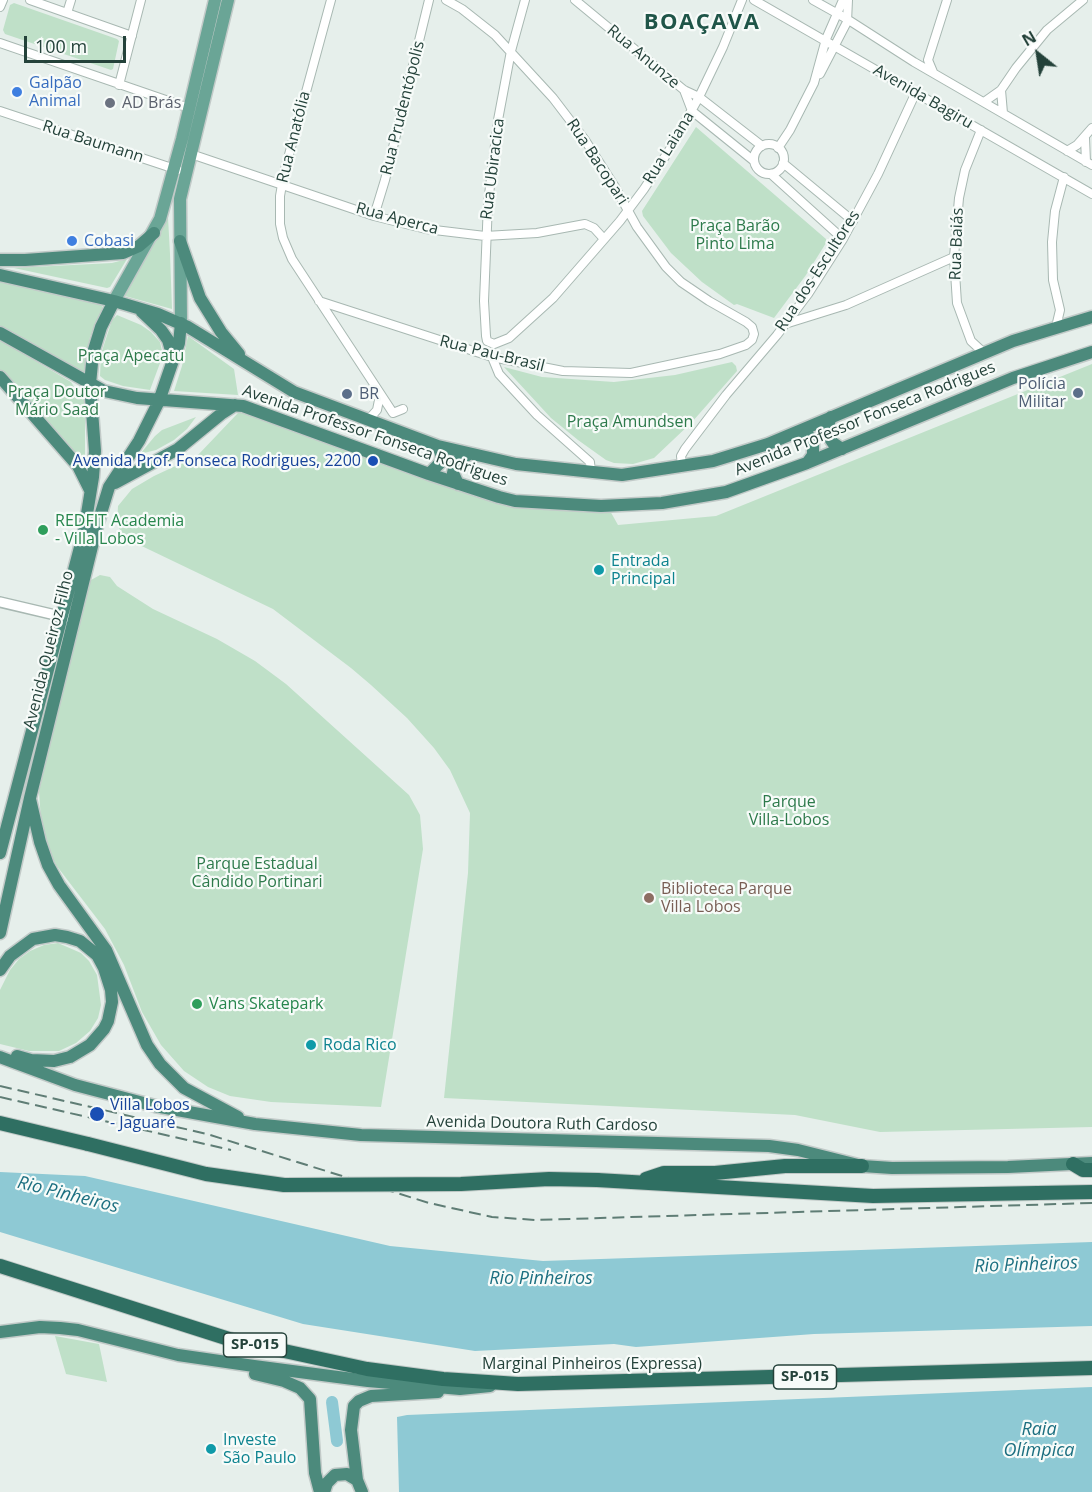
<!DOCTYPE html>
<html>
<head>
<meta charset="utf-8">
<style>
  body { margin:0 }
  #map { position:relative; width:1092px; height:1492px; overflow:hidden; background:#e6efeb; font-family:"Open Sans",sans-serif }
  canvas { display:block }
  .north { position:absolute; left:1008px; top:24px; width:60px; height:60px; -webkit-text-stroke:4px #f7fbf9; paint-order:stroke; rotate:330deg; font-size:16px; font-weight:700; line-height:24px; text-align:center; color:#24423a }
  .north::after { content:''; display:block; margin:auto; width:21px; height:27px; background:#24423a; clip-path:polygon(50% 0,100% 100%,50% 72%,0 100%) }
  .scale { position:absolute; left:24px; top:36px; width:102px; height:27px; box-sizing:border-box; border:3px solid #24423a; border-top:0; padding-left:8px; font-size:18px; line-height:21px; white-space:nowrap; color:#24423a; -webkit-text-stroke:4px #f7fbf9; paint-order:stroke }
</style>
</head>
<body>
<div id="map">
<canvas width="1092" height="1492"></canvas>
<div class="north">N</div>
<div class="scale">100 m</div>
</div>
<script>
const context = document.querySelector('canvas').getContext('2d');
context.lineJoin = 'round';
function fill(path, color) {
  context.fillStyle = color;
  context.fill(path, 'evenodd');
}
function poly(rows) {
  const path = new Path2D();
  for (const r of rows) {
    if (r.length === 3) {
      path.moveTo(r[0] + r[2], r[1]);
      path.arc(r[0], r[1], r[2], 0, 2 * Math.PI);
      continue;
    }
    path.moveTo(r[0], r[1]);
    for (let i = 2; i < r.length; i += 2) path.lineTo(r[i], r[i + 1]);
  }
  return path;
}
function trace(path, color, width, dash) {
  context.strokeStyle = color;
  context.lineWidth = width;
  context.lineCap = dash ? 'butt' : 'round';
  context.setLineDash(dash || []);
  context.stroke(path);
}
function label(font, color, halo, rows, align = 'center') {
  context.font = font + ' "Open Sans",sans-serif';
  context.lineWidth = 4.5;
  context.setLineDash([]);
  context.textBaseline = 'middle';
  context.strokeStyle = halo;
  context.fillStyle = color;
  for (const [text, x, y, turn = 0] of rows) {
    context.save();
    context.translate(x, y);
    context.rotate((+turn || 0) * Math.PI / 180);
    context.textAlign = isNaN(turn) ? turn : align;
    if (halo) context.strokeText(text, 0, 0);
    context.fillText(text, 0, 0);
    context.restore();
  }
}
fill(poly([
  [14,3,117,39,119,41,113,69,111,70,5,34,3,30,10,5],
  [696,127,826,239,826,243,806,275,774,318,737,304,734,305,702,282,671,253,643,216,642,211],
  [168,217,170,254,172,309,125,296],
  [127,259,110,287,107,288,14,268,112,263],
  [0,279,101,305,103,307,90,337,84,371,81,372,0,327],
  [117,315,141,325,151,332,160,342,163,355,150,390,123,386,105,380,100,376,101,354,112,320],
  [188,336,234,369,238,395,174,391,182,366],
  [0,340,71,382,76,390,85,398,85,466,0,370],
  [732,362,736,366,737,371,692,422,654,458,633,464,614,463,606,460,578,440,551,418,504,367,542,377,614,382,675,375],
  [1092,364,1092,1127,880,1132,795,1115,444,1098,468,873,470,813,450,770,434,748,407,718,371,685,351,668,273,609,125,538,117,525,118,506,132,489,154,476,197,456,238,413,254,413,448,484,526,508,609,509,618,525,716,516],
  [196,417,187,429,174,440,156,450,140,454,155,436,162,430],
  [100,575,110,577,117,586,153,609,217,639,255,661,286,684,409,795,420,815,423,849,381,1107,271,1102,230,1096,208,1087,184,1071,161,1045,142,1012,124,965,105,929,56,865,46,844,41,821,39,791,87,591,91,580],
  [58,943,81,953,89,961,97,975,101,1005,98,1018,90,1031,76,1043,59,1051,29,1051,0,1044,0,990,10,970,19,959,30,951,44,945],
  [55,1336,99,1344,107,1382,66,1374]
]), '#bfe0c8');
fill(poly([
  [0,1172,85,1176,390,1246,543,1261,1092,1242,1092,1326,814,1334,636,1347,614,1344,475,1351,303,1324,0,1232],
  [1092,1387,1092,1492,399,1492,397,1417,407,1415]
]), '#8ec9d4');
trace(poly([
  [332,1402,337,1441]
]), '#8ec9d4', 12);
const minor = poly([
  [30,0,132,36],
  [331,0,284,173,280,196,280,224,283,238,292,259,393,413,403,409],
  [525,0,511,51,498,120,488,203,484,301,486,336,487,341,494,344,509,338,553,298,620,221,644,189,670,149,699,97,723,47,742,0],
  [575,0,684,90,699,97,762,146],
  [754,0,1092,194],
  [813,0,847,19,914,62,1092,165],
  [0,7,3,0],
  [67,13,71,0],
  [0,43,189,108],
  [933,72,928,60,947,0],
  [820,74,847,22,848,0],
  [119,85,141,0],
  [684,90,692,111,754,161],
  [1001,90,1003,113],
  [984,102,1001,90,1016,68,1047,30,1083,0],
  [0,111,178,170],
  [981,130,965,170,959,198,954,257,957,303,971,341,984,353],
  [1085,138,1086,162],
  [769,159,15],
  [778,148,790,130,814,83,826,39,843,0],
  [1067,151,1077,145,1092,128],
  [191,154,374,216,426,229,485,236,537,233,585,224,594,228,604,239],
  [783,163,853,221],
  [771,174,843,239],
  [374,216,385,180,429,0],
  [319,301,492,357,563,371,631,373,720,354,746,345,752,340,754,334,752,327,746,322,709,301,681,282,666,267,637,227,615,187,585,140,553,98,495,35,462,9,446,0],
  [785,324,846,305,954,257],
  [1056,327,1060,310,1053,280,1052,242,1055,211,1064,177],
  [492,357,499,374,537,415,590,462,591,473],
  [368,420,377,410,380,395],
  [682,466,681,456,685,449,726,395,777,335,808,294,843,239,878,174,916,92]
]);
const tertiary = poly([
  [0,602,68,618]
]);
const primary = poly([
  [114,301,160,219,182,139,215,0],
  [181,323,180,199,228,0]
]);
const trunk = poly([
  [180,241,200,298,221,332,239,354],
  [0,260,25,260,123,253,139,246,154,233],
  [0,275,114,301,158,314,188,327,294,392,438,446,516,464,622,475,713,461,768,444,1013,341,1092,317],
  [142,312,161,330,168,340,173,358],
  [0,333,104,391,137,398,243,406,429,474,499,497,515,501,601,506,662,503,726,492,807,463,1013,378,1092,352],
  [0,377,78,466,90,490],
  [831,417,827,428,827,434,833,443,842,449],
  [799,431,808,435,813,443,813,455,807,463],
  [429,474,440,463,442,456,438,446],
  [115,483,178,449,221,414,235,405],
  [458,484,453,473,454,469,459,460,469,454],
  [30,799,40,842,48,865,59,885,106,950,147,1045,160,1064,184,1088,238,1117],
  [0,853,84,532,93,477,95,451,90,384,93,353,101,327,114,301],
  [0,933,30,798,97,526,109,487,139,441,159,401,179,343,181,323],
  [0,970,10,956,33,939,55,935,67,937,80,941,97,955,104,968,111,990,112,1002,108,1021,104,1029,90,1045,70,1057,54,1061,31,1060,17,1056],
  [0,1057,75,1085,155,1106,255,1124,361,1135,769,1146,798,1150,862,1166,892,1168,1008,1167,1092,1163],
  [0,1332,40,1327,60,1328,78,1330,178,1355,254,1366,368,1381,460,1389,490,1386],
  [255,1374,284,1381,300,1388,310,1399,315,1473,320,1492],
  [324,1492,327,1483,335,1475,347,1474,357,1480],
  [362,1492,357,1480,351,1430,354,1406,359,1401,371,1396,438,1392]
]);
const motorway = poly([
  [0,1123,88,1144],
  [1073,1164,1083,1170,1092,1170],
  [646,1179,664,1173,715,1173,785,1166,862,1166],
  [597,1180,873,1196,1092,1192],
  [0,1266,229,1339,367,1369,443,1379,518,1384,1092,1368]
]);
trace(minor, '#a8b8b2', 10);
trace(tertiary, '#a8b8b2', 12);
trace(primary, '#c2cac8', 15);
trace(trunk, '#c2cac8', 15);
trace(motorway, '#c2cac8', 16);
trace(minor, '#fff', 8);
trace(tertiary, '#fff', 9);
trace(primary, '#6aa596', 12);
trace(trunk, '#4c8a7c', 12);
trace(motorway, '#2f6f62', 14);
trace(poly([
  [0,1086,207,1134,429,1203,492,1217,536,1220,1092,1203],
  [0,1097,231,1150]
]), '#5f7d75', 2, [12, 6]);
const motorwayBridge = poly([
  [88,1144,206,1174,284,1185,461,1184,549,1179,597,1180]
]);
trace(motorwayBridge, '#c2cac8', 16, []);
trace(motorwayBridge, '#2f6f62', 14);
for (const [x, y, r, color] of [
  [17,92,6,"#3f7fe0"],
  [110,103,6,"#6b7280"],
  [72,241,6,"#3f7fe0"],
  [1078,393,6,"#5c6f8a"],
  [347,394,6,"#5c6f8a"],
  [373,461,6,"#1a4fb4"],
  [43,530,6,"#2e9e5b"],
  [599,570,6,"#0f9aa8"],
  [649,898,6,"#8d6e63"],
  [197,1004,6,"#2e9e5b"],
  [311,1045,6,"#0f9aa8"],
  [97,1114,8,"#1a4fb4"],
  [211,1449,6,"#0f9aa8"]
]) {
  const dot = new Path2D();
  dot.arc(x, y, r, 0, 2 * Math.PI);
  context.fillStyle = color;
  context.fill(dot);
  trace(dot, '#f7fbf9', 2);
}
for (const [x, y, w] of [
  [255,1345,63],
  [805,1377,63]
]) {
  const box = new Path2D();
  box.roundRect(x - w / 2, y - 12, w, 24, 4.5);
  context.fillStyle = '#f7fbf9';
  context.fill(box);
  trace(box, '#24423a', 1.5);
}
label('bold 15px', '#24423a', null, [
  ["SP-015",255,1345],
  ["SP-015",805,1377]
]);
label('16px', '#24423a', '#f7fbf9', [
  ["Rua Anunze",643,57,40],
  ["Avenida Bagiru",923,97,30],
  ["Rua Prudentópolis",403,108,-76],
  ["Rua Anatólia",294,137,-76],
  ["Rua Baumann",93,142,18],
  ["Rua Laiana",669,148,-58],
  ["Rua Bacopari",597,162,57],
  ["Rua Ubiracica",493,169,-83],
  ["Rua Aperca",397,219,15],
  ["Rua Baiás",957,244,-88],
  ["Rua dos Escultores",818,271,-57],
  ["Rua Pau-Brasil",492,354,14],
  ["Avenida Professor Fonseca Rodrigues",865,419,-22],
  ["Avenida Professor Fonseca Rodrigues",375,436,19],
  ["Avenida Queiroz Filho",49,650,-76],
  ["Avenida Doutora Ruth Cardoso",542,1124,1],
  ["Marginal Pinheiros (Expressa)",592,1364]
]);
label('16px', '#366cbe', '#f7fbf9', [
  ["Galpão",29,83],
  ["Animal",29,101],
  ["Cobasi",84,241]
], 'left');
label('16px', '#5b616d', '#f7fbf9', [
  ["AD Brás",122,103]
], 'left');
label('16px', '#2d7a4b', '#f7fbf9', [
  ["Praça Barão",735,226],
  ["Pinto Lima",735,244],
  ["Praça Apecatu",131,356],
  ["Praça Doutor",57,392],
  ["Mário Saad",57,410],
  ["Praça Amundsen",630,422],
  ["Parque",789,802],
  ["Villa-Lobos",789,820],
  ["Parque Estadual",257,864],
  ["Cândido Portinari",257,882]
]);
label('16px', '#4e5e75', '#f7fbf9', [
  ["Polícia",1066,384],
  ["Militar",1066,402],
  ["BR",359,394,"left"]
], 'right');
label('16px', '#164399', '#f7fbf9', [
  ["Avenida Prof. Fonseca Rodrigues, 2200",361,461],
  ["Villa Lobos",110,1105,"left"],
  ["- Jaguaré",110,1123,"left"]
], 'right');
label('16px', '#27864d', '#f7fbf9', [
  ["REDFIT Academia",55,521],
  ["- Villa Lobos",55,539],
  ["Vans Skatepark",209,1004]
], 'left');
label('16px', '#0d838f', '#f7fbf9', [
  ["Entrada",611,561],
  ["Principal",611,579],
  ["Roda Rico",323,1045],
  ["Investe",223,1440],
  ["São Paulo",223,1458]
], 'left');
label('16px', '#785e54', '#f7fbf9', [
  ["Biblioteca Parque",661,889],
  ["Villa Lobos",661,907]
], 'left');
label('italic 18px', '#1c6f80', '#f7fbf9', [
  ["Rio Pinheiros",68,1195,14],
  ["Rio Pinheiros",1026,1265,-2],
  ["Rio Pinheiros",541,1279],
  ["Raia",1039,1430],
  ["Olímpica",1039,1451]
]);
context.letterSpacing = '1.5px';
label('bold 22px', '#1f5548', '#f7fbf9', [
  ["BOAÇAVA",702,23]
]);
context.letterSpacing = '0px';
</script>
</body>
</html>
